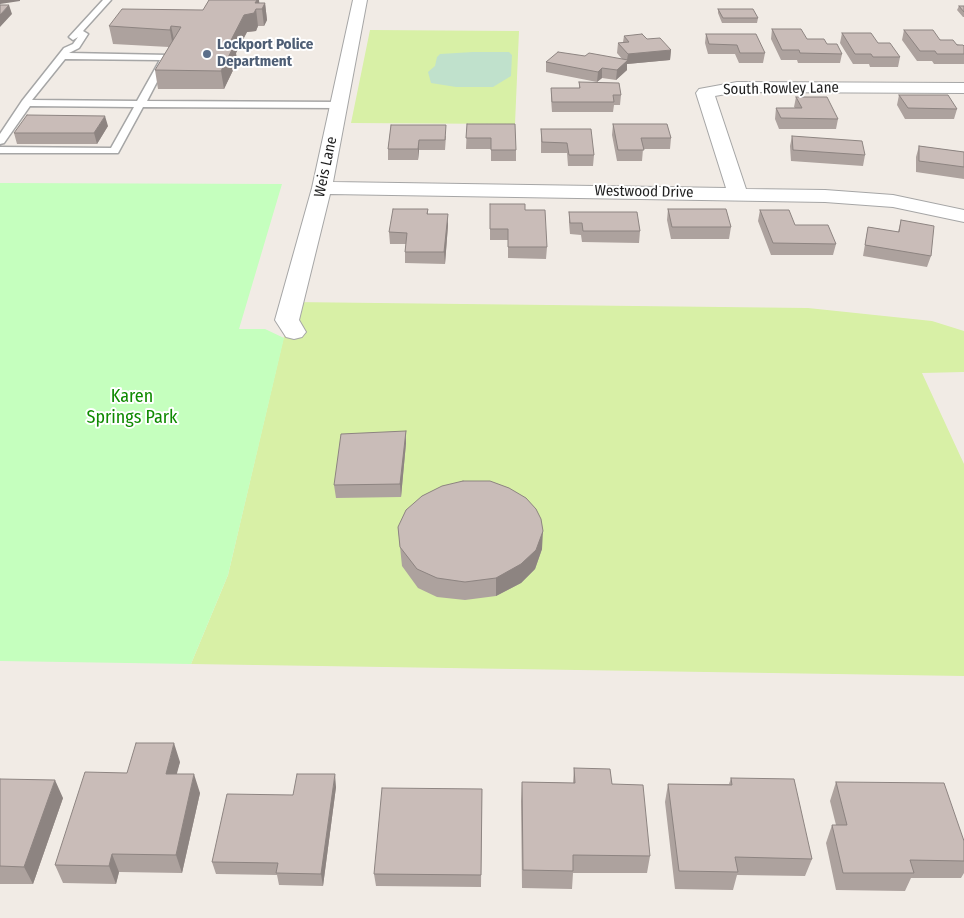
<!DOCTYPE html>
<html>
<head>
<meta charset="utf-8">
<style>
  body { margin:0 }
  canvas { display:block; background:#f1ebe5 }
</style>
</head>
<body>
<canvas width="964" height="918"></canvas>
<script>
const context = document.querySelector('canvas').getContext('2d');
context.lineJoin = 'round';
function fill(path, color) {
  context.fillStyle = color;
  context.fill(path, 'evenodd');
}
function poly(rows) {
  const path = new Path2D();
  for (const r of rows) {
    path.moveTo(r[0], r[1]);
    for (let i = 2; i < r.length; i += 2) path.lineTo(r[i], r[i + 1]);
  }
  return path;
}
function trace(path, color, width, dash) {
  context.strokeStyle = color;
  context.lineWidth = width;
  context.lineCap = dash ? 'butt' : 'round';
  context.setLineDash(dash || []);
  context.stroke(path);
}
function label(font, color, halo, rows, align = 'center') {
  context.font = font + ' "Fira Sans Condensed",sans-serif';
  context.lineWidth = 4;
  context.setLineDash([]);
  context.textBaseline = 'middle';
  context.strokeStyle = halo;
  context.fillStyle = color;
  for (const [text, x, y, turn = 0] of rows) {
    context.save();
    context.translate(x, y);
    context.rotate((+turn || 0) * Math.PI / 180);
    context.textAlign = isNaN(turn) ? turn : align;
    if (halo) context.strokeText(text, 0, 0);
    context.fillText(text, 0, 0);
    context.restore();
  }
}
fill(poly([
  [370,30,519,31,515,124,351,123],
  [292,302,808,308,932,321,964,331,964,372,922,373,964,464,964,676,191,664,228,575]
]), '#d8f0a6');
fill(poly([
  [473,52,509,52,512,55,511,76,493,87,456,87,431,83,428,72,435,66,437,57,440,54]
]), '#c0e1cc');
fill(poly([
  [0,183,282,184,239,329,265,329,284,338,228,575,191,664,0,661]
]), '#c5ffbe');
const service = poly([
  [103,0,111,0,83,31,88,34,79,48,69,53,169,55,170,57,147,101,339,102,344,105,339,108,143,107,118,153,0,153,0,147,111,148,134,107,30,106,4,143,0,144,0,134,22,101,64,48,73,44,78,37,73,40,69,37,103,0],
  [65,59,160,60,137,101,32,100,65,59]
]);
const minor = poly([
  [353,0,367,0,333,182,726,188,696,93,699,89,737,82,964,83,964,93,737,92,715,96,746,189,825,190,893,195,964,210,964,222,893,207,825,202,330,194,299,320,306,332,302,337,294,339,286,337,275,320,312,188,353,0]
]);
trace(service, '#a6a6a6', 3);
trace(minor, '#a6a6a6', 2);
fill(service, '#fff');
fill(minor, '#fff');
fill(poly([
  [209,0,259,0,259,3,265,3,267,20,264,26,258,26,256,31,247,32,236,53,237,62,224,89,158,89,155,70,169,47,113,44,109,26,203,10],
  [959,6,964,6,964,17,963,17,957,10],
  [718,9,758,18,757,23,722,23,718,13],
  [772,29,807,39,827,44,842,54,840,63,798,63,797,60,781,60,771,39],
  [904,30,964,46,964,64,934,64,932,61,917,61,902,40],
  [842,33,878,43,900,57,898,67,870,67,869,64,853,64,840,43],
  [706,34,765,53,763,63,739,63,735,54,708,54,705,43],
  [624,36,647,39,671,50,670,60,627,64,627,70,616,80,602,78,597,82,546,72,546,62,585,56,622,59,617,53,618,43,623,42],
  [579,82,621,95,620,105,614,105,613,112,552,112,551,98,551,88,579,88],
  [899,95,957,109,954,119,905,119,897,105],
  [796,97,838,119,836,129,779,129,775,119,776,108,795,108,794,107],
  [467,124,516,150,516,161,491,161,491,149,466,149],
  [613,124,671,138,670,149,643,149,642,161,617,161,612,135],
  [391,125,446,136,445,150,419,150,418,160,388,160,388,149],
  [108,126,97,144,17,144,14,133],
  [541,129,594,155,593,166,568,166,567,153,541,153],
  [792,136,865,155,863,166,791,161,790,146],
  [919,146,964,152,964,179,916,172,916,157],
  [490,204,525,210,547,247,546,259,508,258,508,240,490,240],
  [428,209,428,214,448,225,445,264,405,263,405,252,406,244,390,244,389,232],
  [668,209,731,227,729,239,671,239,667,220],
  [760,210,836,244,833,255,771,255,758,221],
  [569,212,640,231,639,243,582,242,581,235,570,234,569,223],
  [901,220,931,256,927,267,863,256,868,227,898,232],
  [406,431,406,443,401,497,336,498,334,485],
  [398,527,542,549,535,569,521,583,496,596,465,600,437,597,418,588,402,566],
  [180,762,176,774,200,793,182,873,119,872,116,884,63,883,55,865,127,773],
  [574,768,612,784,650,856,647,873,573,873,572,889,522,888,521,801,522,782,573,783],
  [731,778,812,859,805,876,737,875,733,890,675,889,665,802,668,784,729,784],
  [0,779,63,798,33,884,0,884],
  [836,782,964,841,964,873,961,878,911,878,905,891,836,890,826,843,832,825,836,825,830,801],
  [336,787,323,886,279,885,277,875,216,874,212,862,293,795],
  [482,789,481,887,376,886,374,874]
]), '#ada29e');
fill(poly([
  [0,0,20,0,20,1,0,4],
  [257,0,259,0,260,9,256,9,258,26,256,31,247,32,236,53,237,62,224,89,221,71,229,44,244,15,255,3],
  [265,3,267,20,264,26,262,9],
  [9,5,12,14,0,27,0,15],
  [171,26,175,44,173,47,170,30],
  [671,50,670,60,627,64,627,70,616,80,617,70,627,60,628,54],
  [602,68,602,78,597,82,598,72],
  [105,116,108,126,97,144,94,133],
  [419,140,419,150,418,160,418,149],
  [448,214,448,225,445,264,444,252],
  [406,431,406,443,401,497,400,484],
  [543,531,542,549,535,569,521,583,496,596,496,578],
  [174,743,180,762,172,792,166,774],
  [194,774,200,793,182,873,176,855],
  [335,774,336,787,323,886,321,874],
  [55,780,63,798,33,884,24,867],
  [112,854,119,872,116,884,109,866]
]), '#8d8481');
const building = poly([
  [209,0,257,0,255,3,265,3,262,9,256,9,254,13,244,15,229,44,235,44,221,71,155,70,181,27,171,26,170,30,109,26,122,9,203,10,209,0],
  [0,5,9,5,0,15,0,5],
  [959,6,964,6,964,12,959,6],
  [718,9,753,9,758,18,723,18,718,9],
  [772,29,801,29,807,39,824,39,827,44,837,44,842,54,800,53,799,50,782,50,772,29],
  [904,30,933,30,940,40,953,40,957,45,963,45,964,46,964,54,937,54,935,51,920,51,904,30],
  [842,33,871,33,878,43,890,43,900,57,873,57,871,54,855,54,842,33],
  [642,34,647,39,660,38,671,50,628,54,618,43,629,42,624,36,642,34],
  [706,34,756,34,765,53,740,53,737,45,709,44,706,34],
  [558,52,585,56,589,53,628,60,617,70,602,68,598,72,546,62,558,52],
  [579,82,619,83,621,95,613,95,614,102,552,102,551,88,580,88,579,82],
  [899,95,948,95,957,109,908,108,899,95],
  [796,97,827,97,838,119,781,118,776,108,802,108,796,97],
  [27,115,105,116,94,133,14,133,27,115],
  [467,124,515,124,516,150,491,150,491,138,466,138,467,124],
  [613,124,667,124,671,138,641,138,644,150,618,150,613,124],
  [391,125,446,125,445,140,419,140,418,149,388,149,391,125],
  [541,129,591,129,594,155,569,155,567,143,542,142,541,129],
  [792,136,862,141,865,155,793,150,792,136],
  [919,146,964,152,964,167,919,161,919,146],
  [490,204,525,204,525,210,545,210,547,247,508,247,508,229,490,229,490,204],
  [393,209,428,209,427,214,448,214,444,252,405,252,407,233,389,232,393,209],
  [668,209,726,209,731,227,672,227,668,209],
  [760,210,789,210,795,225,828,225,836,244,773,243,760,210],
  [569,212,637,212,640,231,583,231,582,223,570,223,569,212],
  [901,220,934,226,931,256,865,245,868,227,899,232,901,220],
  [406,431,400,484,334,485,341,434,406,431],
  [463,481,490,481,509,488,526,498,536,509,541,519,543,531,536,550,521,564,496,578,465,582,437,578,417,569,400,547,398,527,406,510,422,496,442,486,463,481],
  [136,743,174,743,166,774,194,774,176,855,112,854,109,866,55,865,85,772,127,773,136,743],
  [574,768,610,769,612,784,643,785,650,856,573,855,573,871,523,870,522,782,575,783,574,768],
  [297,774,335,774,321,874,276,873,278,863,212,862,227,794,293,795,297,774],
  [731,778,794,779,812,859,735,857,738,872,679,871,668,784,732,785,731,778],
  [0,779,55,780,24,867,0,866,0,779],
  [836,782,944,783,964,841,964,861,910,860,914,873,843,873,832,825,847,825,836,782],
  [382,788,482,789,481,875,374,874,382,788]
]);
fill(building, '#c9bcb8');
trace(building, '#8d8481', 1);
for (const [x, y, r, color] of [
  [207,54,5,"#5c6f8a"]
]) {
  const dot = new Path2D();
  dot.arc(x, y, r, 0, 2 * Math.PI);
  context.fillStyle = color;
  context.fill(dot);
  trace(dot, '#fff', 2);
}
label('bold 15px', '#4e5e75', '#fff', [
  ["Lockport Police",217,45],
  ["Department",217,62]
], 'left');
label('15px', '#1f1f1f', '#fff', [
  ["South Rowley Lane",781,89,-1],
  ["Weis Lane",326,167,-78],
  ["Westwood Drive",644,192,1]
]);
label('18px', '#0f8a01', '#fff', [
  ["Karen",132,397],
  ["Springs Park",132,418]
]);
</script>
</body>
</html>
